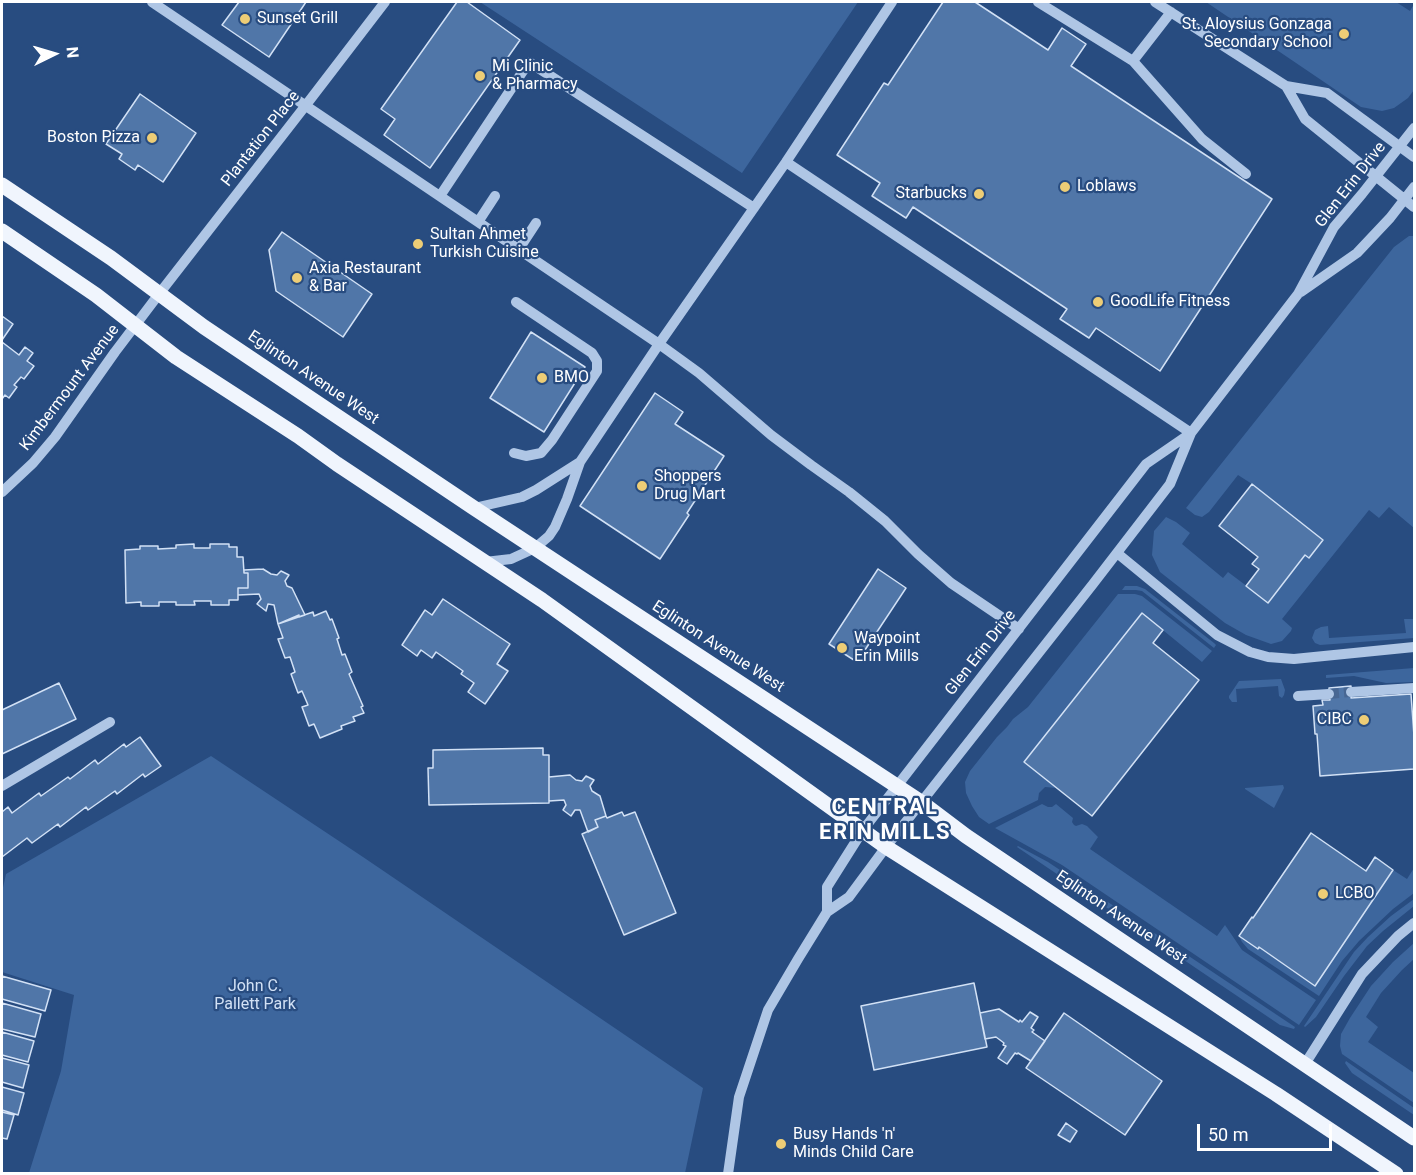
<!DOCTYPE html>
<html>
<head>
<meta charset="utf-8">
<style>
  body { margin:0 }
  #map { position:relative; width:1416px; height:1175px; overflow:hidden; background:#284c80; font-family:Roboto,sans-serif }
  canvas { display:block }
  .frame { position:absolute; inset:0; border:3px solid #fff; pointer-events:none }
  .north { position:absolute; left:24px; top:24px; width:60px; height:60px; -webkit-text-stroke:4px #284c80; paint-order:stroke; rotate:85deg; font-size:16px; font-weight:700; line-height:24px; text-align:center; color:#fff }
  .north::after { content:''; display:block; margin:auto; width:21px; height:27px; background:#fff; clip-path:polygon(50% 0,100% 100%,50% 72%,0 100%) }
  .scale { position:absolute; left:1197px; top:1124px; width:135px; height:27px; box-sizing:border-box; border:3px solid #fff; border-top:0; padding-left:8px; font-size:18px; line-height:21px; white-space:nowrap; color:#fff; -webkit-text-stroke:4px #284c80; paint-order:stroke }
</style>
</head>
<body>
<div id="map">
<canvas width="1416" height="1175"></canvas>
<div class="frame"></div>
<div class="north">N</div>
<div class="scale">50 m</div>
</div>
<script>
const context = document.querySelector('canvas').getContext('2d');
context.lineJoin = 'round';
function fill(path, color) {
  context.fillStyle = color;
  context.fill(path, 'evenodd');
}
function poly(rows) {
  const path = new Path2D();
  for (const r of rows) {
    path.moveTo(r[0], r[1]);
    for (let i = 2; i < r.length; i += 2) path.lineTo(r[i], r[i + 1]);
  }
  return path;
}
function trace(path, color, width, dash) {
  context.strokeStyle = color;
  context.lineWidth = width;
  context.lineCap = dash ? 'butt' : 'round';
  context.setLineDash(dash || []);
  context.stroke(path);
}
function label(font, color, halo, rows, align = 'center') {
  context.font = font + ' Roboto,sans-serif';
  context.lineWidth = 4.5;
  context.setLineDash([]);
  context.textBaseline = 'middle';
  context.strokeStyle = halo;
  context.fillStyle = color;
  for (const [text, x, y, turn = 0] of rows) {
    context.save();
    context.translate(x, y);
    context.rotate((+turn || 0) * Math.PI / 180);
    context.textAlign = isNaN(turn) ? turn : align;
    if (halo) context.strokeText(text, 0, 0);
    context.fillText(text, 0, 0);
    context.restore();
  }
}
fill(poly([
  [480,2,858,2,742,173],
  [1206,2,1396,2,1410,11,1414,4,1414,90,1408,98,1394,108,1382,111,1361,107],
  [1409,236,1414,236,1414,528,1389,507,1379,518,1369,510,1282,619,1292,628,1291,631,1282,641,1271,644,1246,635,1225,623,1160,572,1152,555,1154,531,1166,517,1176,522,1190,533,1182,544,1223,578,1228,572,1268,602,1305,555,1309,558,1323,541,1252,484,1238,475,1209,512,1202,517,1195,515,1186,508,1394,247],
  [1125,586,1137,586,1145,589,1214,643,1216,645,1214,648,1142,591,1136,590,1122,590],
  [1118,594,1135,594,1142,596,1212,651,1202,662,1142,613,1024,762,1057,788,1045,787,1039,793,1038,800,989,824,979,817,972,806,966,793,965,782,970,771,997,737,1007,727,1013,719,1028,707],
  [1404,619,1414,619,1414,638,1320,645,1315,643,1312,638,1315,630,1321,627,1328,626,1329,638,1406,633],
  [1414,668,1414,682,1386,683,1354,676,1326,678,1326,675],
  [1281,679,1285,690,1284,695,1282,698,1279,696,1278,686,1236,689,1237,702,1232,702,1229,698,1229,696,1239,681],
  [211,756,363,857,703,1088,685,1173,29,1173,61,1071,74,995,2,972,2,892,6,874],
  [1283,785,1284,788,1274,808,1245,789,1245,788],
  [1042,804,1048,807,1052,807,1056,804,1073,818,1072,822,1074,825,1076,826,1082,824,1087,826,1098,837,1090,849,1217,936,1225,925,1242,950,1316,1000,1299,1025,1062,865,995,828],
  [1018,846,1048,862,1295,1027,1294,1029,1280,1025,1017,847],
  [1414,868,1414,893,1393,909,1359,941,1342,961,1319,996,1248,949,1242,942,1239,936,1259,947,1315,985,1393,870,1407,879],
  [1414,899,1414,906,1383,931,1367,946,1344,976,1316,1017,1305,1027,1304,1026,1354,952,1368,937,1391,916],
  [1414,943,1414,959,1402,970,1381,993,1366,1017,1378,1027,1368,1042,1414,1073,1414,1103,1342,1054,1340,1046,1341,1034,1350,1018,1371,986,1393,962],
  [1346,1061,1414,1108,1414,1115,1352,1073,1345,1063]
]), '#3d669d');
const building = poly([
  [239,2,306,2,269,57,222,25,239,2],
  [457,2,467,2,520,40,430,168,384,135,395,119,381,109,457,2],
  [943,2,975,2,1048,50,1062,28,1086,44,1071,66,1272,199,1160,371,1096,328,1089,338,1060,319,1067,309,913,207,906,218,872,196,880,183,837,155,884,83,888,85,943,2],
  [140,94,196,133,163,182,138,165,135,170,119,159,122,154,106,144,140,94],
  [282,232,372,294,343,337,276,291,269,250,282,232],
  [2,316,13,324,2,340,2,316],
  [531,332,585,367,544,432,490,398,531,332],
  [2,342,19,355,25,347,33,353,27,361,34,366,24,379,21,377,14,385,17,387,9,398,5,395,2,399,2,342],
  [655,393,683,412,675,424,724,456,687,513,689,515,660,559,580,506,655,393],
  [1252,484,1323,540,1309,558,1305,555,1268,603,1246,586,1259,569,1252,564,1258,557,1219,526,1252,484],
  [194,544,194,548,210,548,210,544,229,544,229,547,237,547,237,557,243,557,244,573,248,573,248,588,238,588,238,600,229,600,229,605,211,605,211,601,194,601,195,605,176,605,176,602,159,602,159,606,141,606,141,602,126,603,125,550,140,549,140,546,158,546,158,549,176,548,176,545,194,544],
  [263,569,271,574,277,575,281,571,289,575,285,581,287,586,292,588,305,615,299,617,299,615,278,624,274,605,268,604,266,611,257,604,261,599,259,594,238,595,238,588,248,588,248,573,244,573,244,570,263,569],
  [878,569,906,588,857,662,829,644,878,569],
  [443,599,510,644,497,664,508,671,485,704,468,692,474,683,461,674,463,671,436,652,432,658,421,650,417,656,402,645,425,610,432,615,443,599],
  [326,611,330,620,332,619,339,638,337,639,342,655,345,654,352,672,349,674,363,706,361,707,364,713,353,717,355,721,341,726,342,729,320,738,314,724,309,726,302,707,308,705,302,691,298,693,291,674,295,672,290,657,285,658,278,639,283,638,278,624,313,612,314,616,326,611],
  [1142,613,1163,630,1153,643,1199,680,1092,816,1024,762,1142,613],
  [59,683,76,719,2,754,2,710,59,683],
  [1351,686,1351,698,1411,694,1414,736,1414,769,1320,776,1317,734,1315,734,1313,706,1323,705,1322,700,1330,700,1329,688,1351,686],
  [140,737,161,766,145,777,143,774,117,794,115,791,88,810,86,807,60,827,58,824,32,843,27,838,2,857,2,812,8,807,12,813,39,793,41,796,68,777,70,779,95,760,98,764,124,744,126,747,140,737],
  [543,748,543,755,549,755,549,803,429,805,428,768,433,768,433,750,543,748],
  [570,775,576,780,582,781,586,776,594,780,590,786,592,791,600,796,606,816,595,820,598,827,588,832,580,810,575,810,571,816,563,810,566,805,564,800,549,801,549,777,570,775],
  [622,812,624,816,635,812,676,913,624,935,582,834,598,827,595,820,606,816,607,818,622,812],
  [1311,833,1366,871,1375,857,1393,870,1315,986,1259,947,1258,949,1239,936,1252,917,1253,918,1311,833],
  [2,976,51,990,45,1011,2,999,2,976],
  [974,983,987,1047,874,1070,861,1006,974,983],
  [2,1003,41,1014,35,1037,2,1029,2,1003],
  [999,1009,1019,1022,1020,1020,1022,1022,1030,1012,1038,1017,1031,1028,1034,1030,1032,1032,1045,1041,1031,1061,1018,1053,1017,1054,1015,1053,1007,1064,998,1058,1006,1046,1003,1045,1004,1043,996,1037,985,1039,980,1013,999,1009],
  [1064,1013,1162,1081,1125,1135,1026,1068,1064,1013],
  [2,1032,34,1041,28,1062,2,1055,2,1032],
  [2,1058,29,1065,23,1088,2,1082,2,1058],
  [2,1087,24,1093,18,1115,2,1110,2,1087],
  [2,1112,14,1115,7,1139,2,1138,2,1112],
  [1066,1123,1077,1131,1070,1142,1058,1135,1066,1123]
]);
fill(building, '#5076a8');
trace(building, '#d2e1f5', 1.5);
trace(poly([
  [1329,694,1351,692]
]), '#486793', 10, [10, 5]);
trace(poly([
  [152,2,659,344,699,373,771,435,811,465,849,492,885,521,918,554,951,583,1019,629],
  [1038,2,1133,61,1202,139,1246,174],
  [1155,2,1286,86,1327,93,1414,157],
  [1133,61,1171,12],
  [1286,86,1305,119,1414,207],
  [786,162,1191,433],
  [440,196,529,62,754,208],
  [478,222,495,196],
  [519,249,536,223],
  [1301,292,1357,253,1390,218,1414,187],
  [514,453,526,456,541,453,552,440,597,371,597,361,592,353,516,302],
  [2,492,33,463,55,437,115,352,159,294,306,105,385,2],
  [474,508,522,497,536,490,580,462],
  [1117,553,1217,635,1250,652,1268,657,1294,659,1414,647],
  [485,562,511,559,535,548,549,536,555,527,567,499,580,462,659,344,786,162,892,2],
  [1351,692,1414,688],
  [1298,696,1329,694],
  [2,786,110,722],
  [827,912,827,887,863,830,1146,464,1191,433],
  [1305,1064,1362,974,1398,936,1414,923],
  [728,1174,739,1097,768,1010,798,959,827,912,849,897,886,847,1093,584,1170,484,1191,433,1298,294,1334,227,1362,194,1414,128]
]), '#afc6e5', 10);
trace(poly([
  [2,185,111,258,204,327,474,508,921,802,966,836,1414,1138],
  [2,231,96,295,176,357,298,436,337,464,542,600,886,847,1276,1094,1396,1174]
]), '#f0f5fd', 15);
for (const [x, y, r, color] of [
  [245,19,6,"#edcd76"],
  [1344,34,6,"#edcd76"],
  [480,76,6,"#edcd76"],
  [152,138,6,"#edcd76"],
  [1065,187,6,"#edcd76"],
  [979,194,6,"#edcd76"],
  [418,244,6,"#edcd76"],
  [297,278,6,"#edcd76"],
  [1098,302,6,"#edcd76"],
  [542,378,6,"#edcd76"],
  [642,486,6,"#edcd76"],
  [842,648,6,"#edcd76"],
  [1364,720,6,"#edcd76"],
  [1323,894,6,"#edcd76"],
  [781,1144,6,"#edcd76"]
]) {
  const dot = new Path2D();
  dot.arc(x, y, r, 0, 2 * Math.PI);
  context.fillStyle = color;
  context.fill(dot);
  trace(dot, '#284c80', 2);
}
label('16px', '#fff', '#284c80', [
  ["Sunset Grill",257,19],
  ["St. Aloysius Gonzaga",1332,25,"right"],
  ["Secondary School",1332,43,"right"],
  ["Mi Clinic",492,67],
  ["& Pharmacy",492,85],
  ["Boston Pizza",140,138,"right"],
  ["Loblaws",1077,187],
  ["Starbucks",967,194,"right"],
  ["Sultan Ahmet",430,235],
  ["Turkish Cuisine",430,253],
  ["Axia Restaurant",309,269],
  ["& Bar",309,287],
  ["GoodLife Fitness",1110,302],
  ["BMO",554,378],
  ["Shoppers",654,477],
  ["Drug Mart",654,495],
  ["Waypoint",854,639],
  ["Erin Mills",854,657],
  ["CIBC",1352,720,"right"],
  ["LCBO",1335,894],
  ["Busy Hands 'n'",793,1135],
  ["Minds Child Care",793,1153]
], 'left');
label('16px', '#fff', '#284c80', [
  ["Plantation Place",261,139,-52],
  ["Glen Erin Drive",1351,185,-52],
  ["Eglinton Avenue West",313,378,34],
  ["Kimbermount Avenue",70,388,-53],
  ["Eglinton Avenue West",718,647,33],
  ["Glen Erin Drive",981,653,-52],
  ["Eglinton Avenue West",1121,918,34]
]);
label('16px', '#d2e1f5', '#284c80', [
  ["John C.",255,987],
  ["Pallett Park",255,1005]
]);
context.letterSpacing = '1.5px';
label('bold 22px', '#fff', '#284c80', [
  ["CENTRAL",885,808],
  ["ERIN MILLS",885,833]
]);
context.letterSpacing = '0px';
</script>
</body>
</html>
